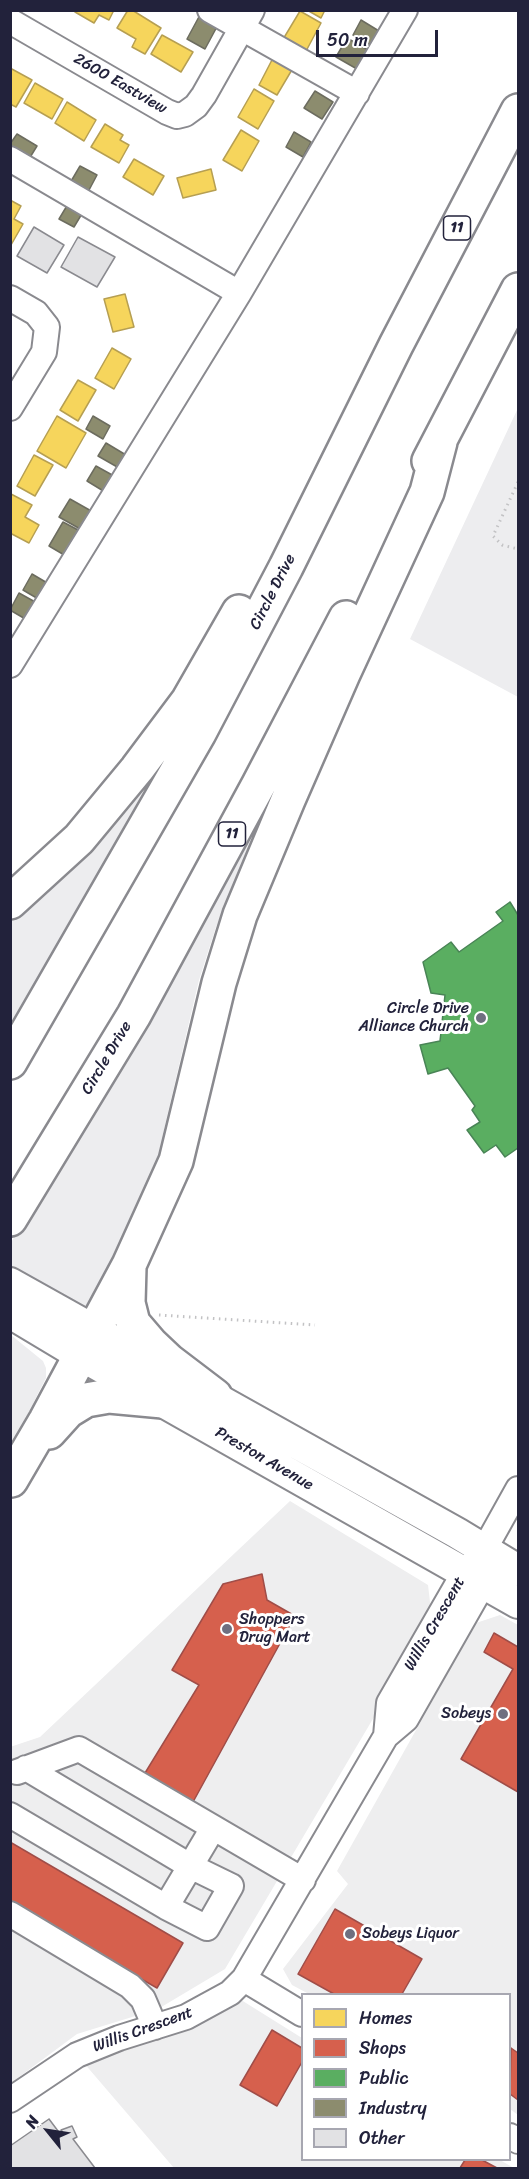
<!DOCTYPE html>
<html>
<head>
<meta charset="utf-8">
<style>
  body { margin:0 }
  #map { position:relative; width:529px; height:2179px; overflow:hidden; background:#fff; font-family:Sriracha,sans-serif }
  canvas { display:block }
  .frame { position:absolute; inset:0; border:12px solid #22223b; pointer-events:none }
  .legend { position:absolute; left:301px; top:1993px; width:210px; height:168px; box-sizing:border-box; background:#fff; border:2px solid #a7a7b1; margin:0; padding:8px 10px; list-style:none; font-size:18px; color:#22223b }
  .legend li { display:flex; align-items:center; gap:12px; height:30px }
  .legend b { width:30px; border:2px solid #a7a7b1 }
  .north { position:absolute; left:18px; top:2101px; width:60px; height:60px; -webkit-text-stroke:4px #fff; paint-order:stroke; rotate:300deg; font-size:16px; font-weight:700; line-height:24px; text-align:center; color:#22223b }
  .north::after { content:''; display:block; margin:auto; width:21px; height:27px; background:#22223b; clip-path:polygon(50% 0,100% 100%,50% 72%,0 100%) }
  .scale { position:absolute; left:316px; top:30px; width:122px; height:27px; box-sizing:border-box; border:3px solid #22223b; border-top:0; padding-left:8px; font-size:18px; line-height:21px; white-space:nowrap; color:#22223b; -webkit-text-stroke:4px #fff; paint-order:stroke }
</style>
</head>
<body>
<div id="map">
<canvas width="529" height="2179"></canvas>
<div class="frame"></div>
<ul class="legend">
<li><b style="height:16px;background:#f6d55c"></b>Homes</li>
<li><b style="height:16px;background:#d6604d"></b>Shops</li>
<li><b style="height:16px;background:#5aae61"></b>Public</li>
<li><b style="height:16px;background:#8c8c6e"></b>Industry</li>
<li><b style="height:16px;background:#e2e2e4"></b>Other</li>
</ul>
<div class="north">N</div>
<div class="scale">50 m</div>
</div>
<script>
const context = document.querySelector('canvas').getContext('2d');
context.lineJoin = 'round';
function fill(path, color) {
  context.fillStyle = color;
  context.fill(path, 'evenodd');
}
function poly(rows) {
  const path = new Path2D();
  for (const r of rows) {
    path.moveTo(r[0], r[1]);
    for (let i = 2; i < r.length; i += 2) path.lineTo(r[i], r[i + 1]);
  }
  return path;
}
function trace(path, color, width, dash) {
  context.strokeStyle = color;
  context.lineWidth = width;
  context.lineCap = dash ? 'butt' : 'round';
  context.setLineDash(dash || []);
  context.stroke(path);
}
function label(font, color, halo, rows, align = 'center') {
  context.font = font + ' Sriracha,sans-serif';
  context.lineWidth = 6;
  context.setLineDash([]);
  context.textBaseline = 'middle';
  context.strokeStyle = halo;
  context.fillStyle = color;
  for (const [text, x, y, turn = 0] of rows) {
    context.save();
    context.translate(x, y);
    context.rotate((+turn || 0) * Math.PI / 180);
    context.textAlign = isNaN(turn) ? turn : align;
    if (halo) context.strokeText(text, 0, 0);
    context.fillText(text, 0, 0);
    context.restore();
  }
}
fill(poly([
  [290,1501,428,1585,432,1619,225,1969,158,2009,77,2034,11,2083,10,1747,40,1737],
  [500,1615,518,1625,518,2115,510,2109,510,1994,309,1994,292,1985,283,1969,348,1884,337,1871,476,1623],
  [230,1993,302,2038,302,2160,500,2160,514,2168,174,2168,77,2055]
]), '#eeeeef');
fill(poly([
  [518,408,518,697,410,639],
  [290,756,242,863,216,927,199,980,158,1155,142,1211,88,1308,76,1309,11,1266,10,1244,63,1159],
  [161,764,11,1030,11,922],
  [11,1335,43,1361,46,1368,46,1378,21,1427,11,1443]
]), '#ededef');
const homes = poly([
  [76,10,114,10,109,20,99,15,94,23,75,12,76,10],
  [128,10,132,10,161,28,145,54,132,47,136,39,117,28,128,10],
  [307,10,325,10,321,18,307,10],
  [300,11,321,23,305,53,282,41,300,11],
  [162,35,193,52,181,72,151,54,162,35],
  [274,56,293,68,277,95,259,85,274,56],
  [10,68,32,80,16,107,10,104,10,68],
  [35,83,63,99,52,119,24,103,35,83],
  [254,89,274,101,258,129,238,117,254,89],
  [67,102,96,120,84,141,55,123,67,102],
  [105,124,123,135,120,140,129,145,119,163,91,147,105,124],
  [241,130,259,141,242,171,223,160,241,130],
  [134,159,164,176,153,195,123,177,134,159],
  [211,169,216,190,183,198,177,178,211,169],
  [10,200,21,206,14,219,23,224,11,245,10,200],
  [125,294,134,327,113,332,104,299,125,294],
  [112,348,131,359,114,389,95,378,112,348],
  [78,380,96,390,78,421,60,410,78,380],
  [57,416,86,433,66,468,37,451,57,416],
  [34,455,53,465,35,496,17,486,34,455],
  [11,494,32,505,25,517,39,525,29,543,10,533,11,494]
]);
fill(homes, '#f6d55c');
trace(homes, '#b69f52', 1.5);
const shops = poly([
  [262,1574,267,1600,295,1616,193,1802,145,1773,199,1685,172,1670,223,1584,262,1574],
  [494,1633,518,1647,518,1792,461,1759,513,1669,484,1652,494,1633],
  [10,1842,183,1943,157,1988,10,1904,10,1842],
  [335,1909,422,1959,402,1994,334,1994,298,1974,335,1909],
  [272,2030,302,2048,302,2062,277,2106,240,2085,272,2030],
  [511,2048,518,2053,518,2100,510,2094,511,2048],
  [465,2160,482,2160,497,2168,460,2168,465,2160]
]);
fill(shops, '#d6604d');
trace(shops, '#a04d48', 1.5);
const public = poly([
  [510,902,518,915,518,1148,505,1157,496,1145,484,1153,467,1130,480,1122,472,1110,475,1106,448,1068,428,1074,420,1045,440,1041,445,995,431,993,423,962,451,942,459,952,503,921,496,912,510,902]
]);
fill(public, '#5aae61');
trace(public, '#498456', 1.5);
const industry = poly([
  [201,13,219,23,205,49,187,39,201,13],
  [361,20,379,31,371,45,353,35,361,20],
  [347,38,368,50,357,69,336,57,347,38],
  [315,91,333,102,322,119,304,108,315,91],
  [294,132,311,142,303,157,286,147,294,132],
  [17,134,37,146,29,159,10,148,10,144,17,134],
  [80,166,97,175,88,192,70,183,80,166],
  [68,204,83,212,74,227,59,219,68,204],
  [93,416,110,426,103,439,86,429,93,416],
  [106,443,126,455,119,468,98,456,106,443],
  [96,466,114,476,105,492,87,481,96,466],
  [70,499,93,512,82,530,59,517,70,499],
  [63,522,80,531,66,556,49,546,63,522],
  [32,574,49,584,40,600,23,590,32,574],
  [19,593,37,603,27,620,10,610,19,593]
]);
fill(industry, '#8c8c6e');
trace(industry, '#6c6c5f', 1.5);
const building = poly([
  [34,227,64,245,47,273,17,256,34,227],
  [78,237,115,257,97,287,61,267,78,237],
  [49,2119,61,2135,63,2133,61,2130,72,2126,77,2137,73,2139,95,2168,10,2168,10,2146,49,2119]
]);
fill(building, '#e2e2e4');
trace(building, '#8a8a8f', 1.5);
const minor = poly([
  [210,10,357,93],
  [10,21,167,112,177,116,185,114,196,106,204,95,252,10],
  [10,159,239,293],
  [10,298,36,313,47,327,44,352,10,408],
  [10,665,239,293,405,10],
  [386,1736,389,1703,464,1573,484,1550,518,1489],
  [17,1772,79,1749,303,1880],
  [10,1815,166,1907,207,1928,231,1886,190,1866,26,1768],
  [166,1907,213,1828],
  [10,1914,130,1986,143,1999,155,2027],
  [244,1979,302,2014],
  [10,2100,77,2055,119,2038,186,2017,230,1993,244,1979,386,1736,406,1719,483,1584,484,1565],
  [510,2136,518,2141]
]);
const major = poly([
  [10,1283,457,1533,518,1570],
  [10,1313,80,1355,518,1603]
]);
const highway = poly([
  [429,461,518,290],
  [10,902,79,839,137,769,188,701,239,612],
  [10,1062,199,733,286,567,396,345,518,111],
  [10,1219,134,1015,259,784,346,618],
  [129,1267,128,1303,133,1323,151,1344,169,1361,215,1396],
  [49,1432,68,1411,86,1400,109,1396,163,1401],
  [11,1480,46,1420,129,1265,176,1161,219,983,240,915,288,800,343,674,427,492,440,442]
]);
trace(minor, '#8a8a8f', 28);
trace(major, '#8a8a8f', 34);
trace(highway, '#8a8a8f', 38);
trace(poly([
  [518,482,493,536,502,545,518,549],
  [159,1315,315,1325]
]), '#c2c2c4', 3, [1.5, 4.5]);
trace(minor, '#fff', 24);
trace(major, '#fff', 30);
trace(highway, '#fff', 33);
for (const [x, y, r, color] of [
  [481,1018,6,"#6f6f80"],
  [227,1629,6,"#6f6f80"],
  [503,1714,6,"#6f6f80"],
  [350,1934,6,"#6f6f80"]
]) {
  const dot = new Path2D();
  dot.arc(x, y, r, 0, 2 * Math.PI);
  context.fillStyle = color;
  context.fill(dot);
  trace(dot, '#fff', 2);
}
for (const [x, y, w] of [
  [457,228,27],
  [232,834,27]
]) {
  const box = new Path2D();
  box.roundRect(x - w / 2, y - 12, w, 24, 4.5);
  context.fillStyle = '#fff';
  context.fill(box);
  trace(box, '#22223b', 1.5);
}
label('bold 15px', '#22223b', null, [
  ["11",457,228],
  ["11",232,834]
]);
label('16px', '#22223b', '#fff', [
  ["2600 Eastview",120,84,30],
  ["Circle Drive",273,592,-63],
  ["Circle Drive",107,1058,-59],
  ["Preston Avenue",264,1459,30],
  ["Willis Crescent",435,1624,-60],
  ["Willis Crescent",143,2030,-20]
]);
label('16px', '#22223b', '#fff', [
  ["Circle Drive",469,1009],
  ["Alliance Church",469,1027],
  ["Shoppers",239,1620,"left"],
  ["Drug Mart",239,1638,"left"],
  ["Sobeys",491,1714],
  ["Sobeys Liquor",362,1934,"left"]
], 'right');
</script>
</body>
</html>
